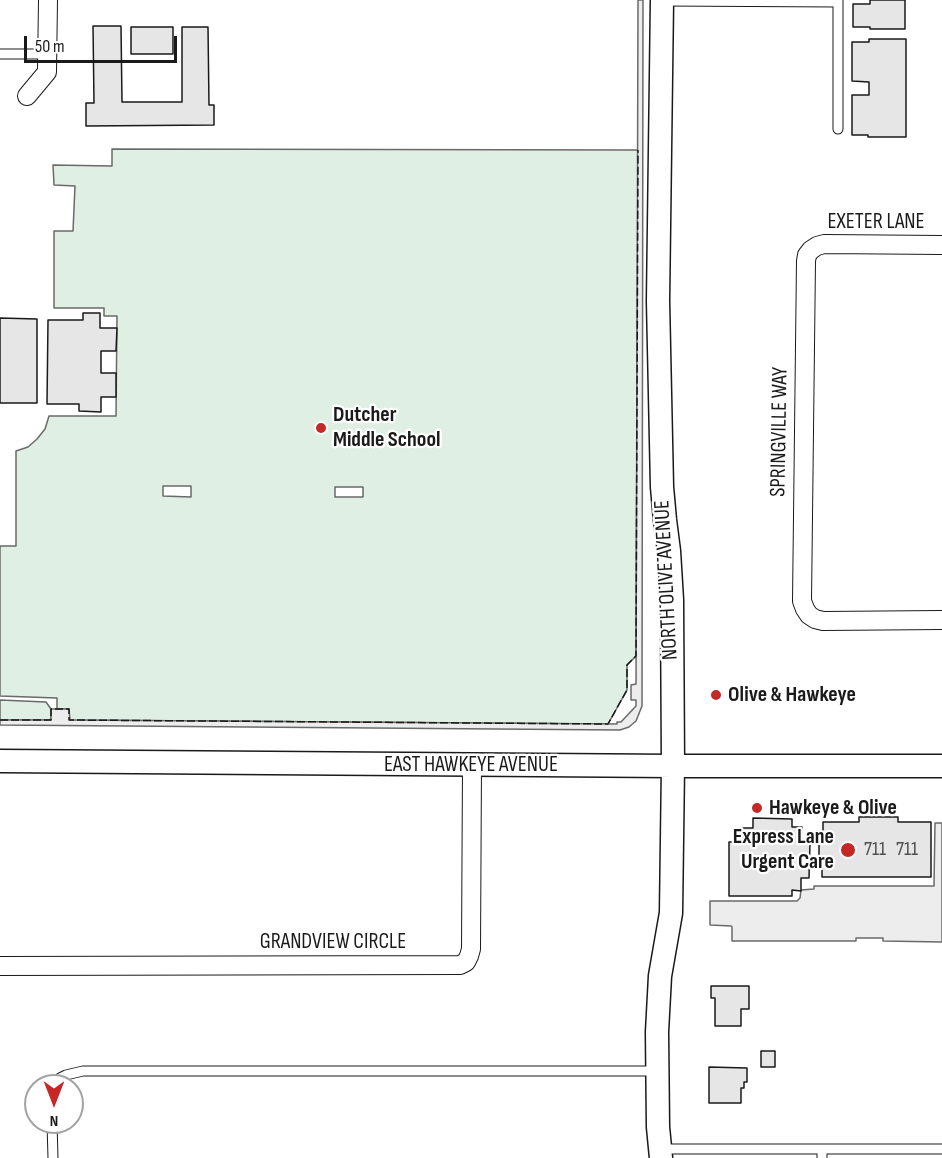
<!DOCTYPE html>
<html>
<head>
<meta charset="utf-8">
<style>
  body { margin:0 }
  #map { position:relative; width:942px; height:1158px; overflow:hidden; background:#fff; font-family:"Sofia Sans Condensed",sans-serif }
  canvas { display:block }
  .north { position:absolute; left:24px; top:1074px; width:60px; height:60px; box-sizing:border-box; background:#fff; border:2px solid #a3a3a3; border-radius:50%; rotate:180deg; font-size:16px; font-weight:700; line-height:24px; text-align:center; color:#1a1a1a }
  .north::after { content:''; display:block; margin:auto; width:21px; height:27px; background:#c62828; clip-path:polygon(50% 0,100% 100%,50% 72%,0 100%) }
  .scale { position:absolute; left:24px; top:36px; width:153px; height:27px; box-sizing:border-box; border:3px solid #1a1a1a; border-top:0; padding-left:8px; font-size:18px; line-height:21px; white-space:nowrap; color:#1a1a1a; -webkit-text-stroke:4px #fff; paint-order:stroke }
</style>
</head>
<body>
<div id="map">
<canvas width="942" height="1158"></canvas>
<div class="north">N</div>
<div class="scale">50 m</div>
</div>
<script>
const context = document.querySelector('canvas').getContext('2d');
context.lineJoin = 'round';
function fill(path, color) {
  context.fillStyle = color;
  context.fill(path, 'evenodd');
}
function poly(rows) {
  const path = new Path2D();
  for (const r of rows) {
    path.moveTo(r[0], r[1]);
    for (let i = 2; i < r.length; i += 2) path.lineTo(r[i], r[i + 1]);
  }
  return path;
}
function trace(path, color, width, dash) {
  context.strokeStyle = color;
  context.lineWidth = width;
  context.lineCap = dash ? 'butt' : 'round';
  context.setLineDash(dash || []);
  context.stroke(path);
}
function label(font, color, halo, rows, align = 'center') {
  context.font = font + ' "Sofia Sans Condensed",sans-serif';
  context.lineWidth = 4.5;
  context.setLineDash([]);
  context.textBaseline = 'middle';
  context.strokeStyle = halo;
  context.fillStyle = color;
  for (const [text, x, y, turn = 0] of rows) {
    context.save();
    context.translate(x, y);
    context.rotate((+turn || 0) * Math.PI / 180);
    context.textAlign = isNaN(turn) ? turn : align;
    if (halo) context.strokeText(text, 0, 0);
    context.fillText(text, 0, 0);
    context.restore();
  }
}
const green = poly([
  [112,149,638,150,636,656,627,665,627,690,608,724,69,720,69,709,57,709,57,698,0,696,0,546,16,546,16,451,28,447,37,439,45,429,49,416,116,416,117,316,104,316,104,308,54,308,54,231,73,231,75,186,54,185,53,165,112,166,112,149],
  [191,486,191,497,163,496,163,486,191,486],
  [363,487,363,497,335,497,335,487,363,487],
  [0,700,46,702,51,709,51,720,0,720,0,700]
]);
fill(green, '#e0efe3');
trace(green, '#6a6a6a', 1.5);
const parking = poly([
  [638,0,643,0,642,706,636,721,629,727,620,730,0,725,0,720,51,720,51,709,69,709,70,720,617,724,617,722,621,722,636,706,636,700,631,700,631,685,636,684,638,0],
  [935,823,942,823,942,942,883,941,883,938,856,938,856,941,732,941,732,927,731,926,710,925,710,901,797,901,800,898,801,890,814,889,814,886,934,886,935,823]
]);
fill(parking, '#ededed');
trace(parking, '#6a6a6a', 1.5);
const building = poly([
  [870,0,905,0,905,29,870,29,870,27,853,27,853,4,870,4,870,0],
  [93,26,121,26,122,102,182,102,182,27,208,27,209,105,214,105,214,125,86,126,86,103,94,103,93,26],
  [131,27,173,27,173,54,131,54,131,27],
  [869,39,906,39,906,137,868,137,868,135,852,135,852,95,869,95,869,82,852,81,852,42,869,42,869,39],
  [83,313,100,313,100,328,117,328,116,351,101,351,101,373,116,373,116,397,101,397,101,412,79,411,79,404,47,404,48,320,83,320,83,313],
  [0,318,37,319,37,403,0,403,0,318],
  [859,817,898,817,898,822,931,822,931,877,822,877,822,860,819,860,819,840,823,840,823,822,859,822,859,817],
  [753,818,792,819,792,827,802,827,802,843,810,843,809,878,801,878,801,891,792,890,792,896,729,896,729,842,739,842,739,828,753,828,753,818],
  [711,986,749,986,749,1009,741,1009,741,1026,715,1026,715,998,711,998,711,986],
  [761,1051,775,1051,775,1067,761,1067,761,1051],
  [709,1067,747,1068,747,1082,744,1082,744,1088,741,1088,741,1103,709,1103,709,1067]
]);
fill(building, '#e6e6e6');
trace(building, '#1a1a1a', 1.5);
const service = poly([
  [663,1,838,2],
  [0,54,48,54],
  [838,129,838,0],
  [54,1086,60,1078,66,1075,83,1071,656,1071],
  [52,1122,53,1158],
  [660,1149,822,1149],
  [822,1158,822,1149,942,1149]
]);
const minor = poly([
  [27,96,47,72,48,0],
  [942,245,824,244,817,246,811,250,807,255,806,261,802,601,805,609,809,615,815,619,823,621,942,620],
  [0,966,460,965,466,962,469,956,471,949,472,765]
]);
const tertiary = poly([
  [0,761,673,766,942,766],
  [661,1158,658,1127,657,1032,660,976,671,913,673,766,672,600,669,551,665,520,662,487,658,301,662,0]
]);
trace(service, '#1a1a1a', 11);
trace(minor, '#1a1a1a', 20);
trace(tertiary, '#1a1a1a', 25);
trace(service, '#fff', 9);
trace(minor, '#fff', 18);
trace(tertiary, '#fff', 22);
trace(poly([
  [0,720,51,720,51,709,69,709,69,720,608,724,627,690,627,665,636,656,638,150]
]), '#1a1a1a', 1.5, [8, 3]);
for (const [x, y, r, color] of [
  [321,428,6,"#c62828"],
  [716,695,6,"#c62828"],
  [757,808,6,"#c62828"],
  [848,850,8,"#c62828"]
]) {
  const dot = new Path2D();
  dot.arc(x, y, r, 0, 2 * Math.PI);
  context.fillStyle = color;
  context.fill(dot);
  trace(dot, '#fff', 2);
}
label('20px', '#4d4d4d', null, [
  ["711",875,850],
  ["711",907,850]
]);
label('22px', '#1a1a1a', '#fff', [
  ["EXETER LANE",876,222],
  ["SPRINGVILLE WAY",780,432,-89],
  ["NORTH OLIVE AVENUE",667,580,-93],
  ["EAST HAWKEYE AVENUE",471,765],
  ["GRANDVIEW CIRCLE",333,942]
]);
label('bold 22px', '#1a1a1a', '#fff', [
  ["Dutcher",333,415],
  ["Middle School",333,440],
  ["Olive & Hawkeye",728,695],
  ["Hawkeye & Olive",769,808],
  ["Express Lane",834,837,"right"],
  ["Urgent Care",834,862,"right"]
], 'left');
</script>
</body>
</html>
